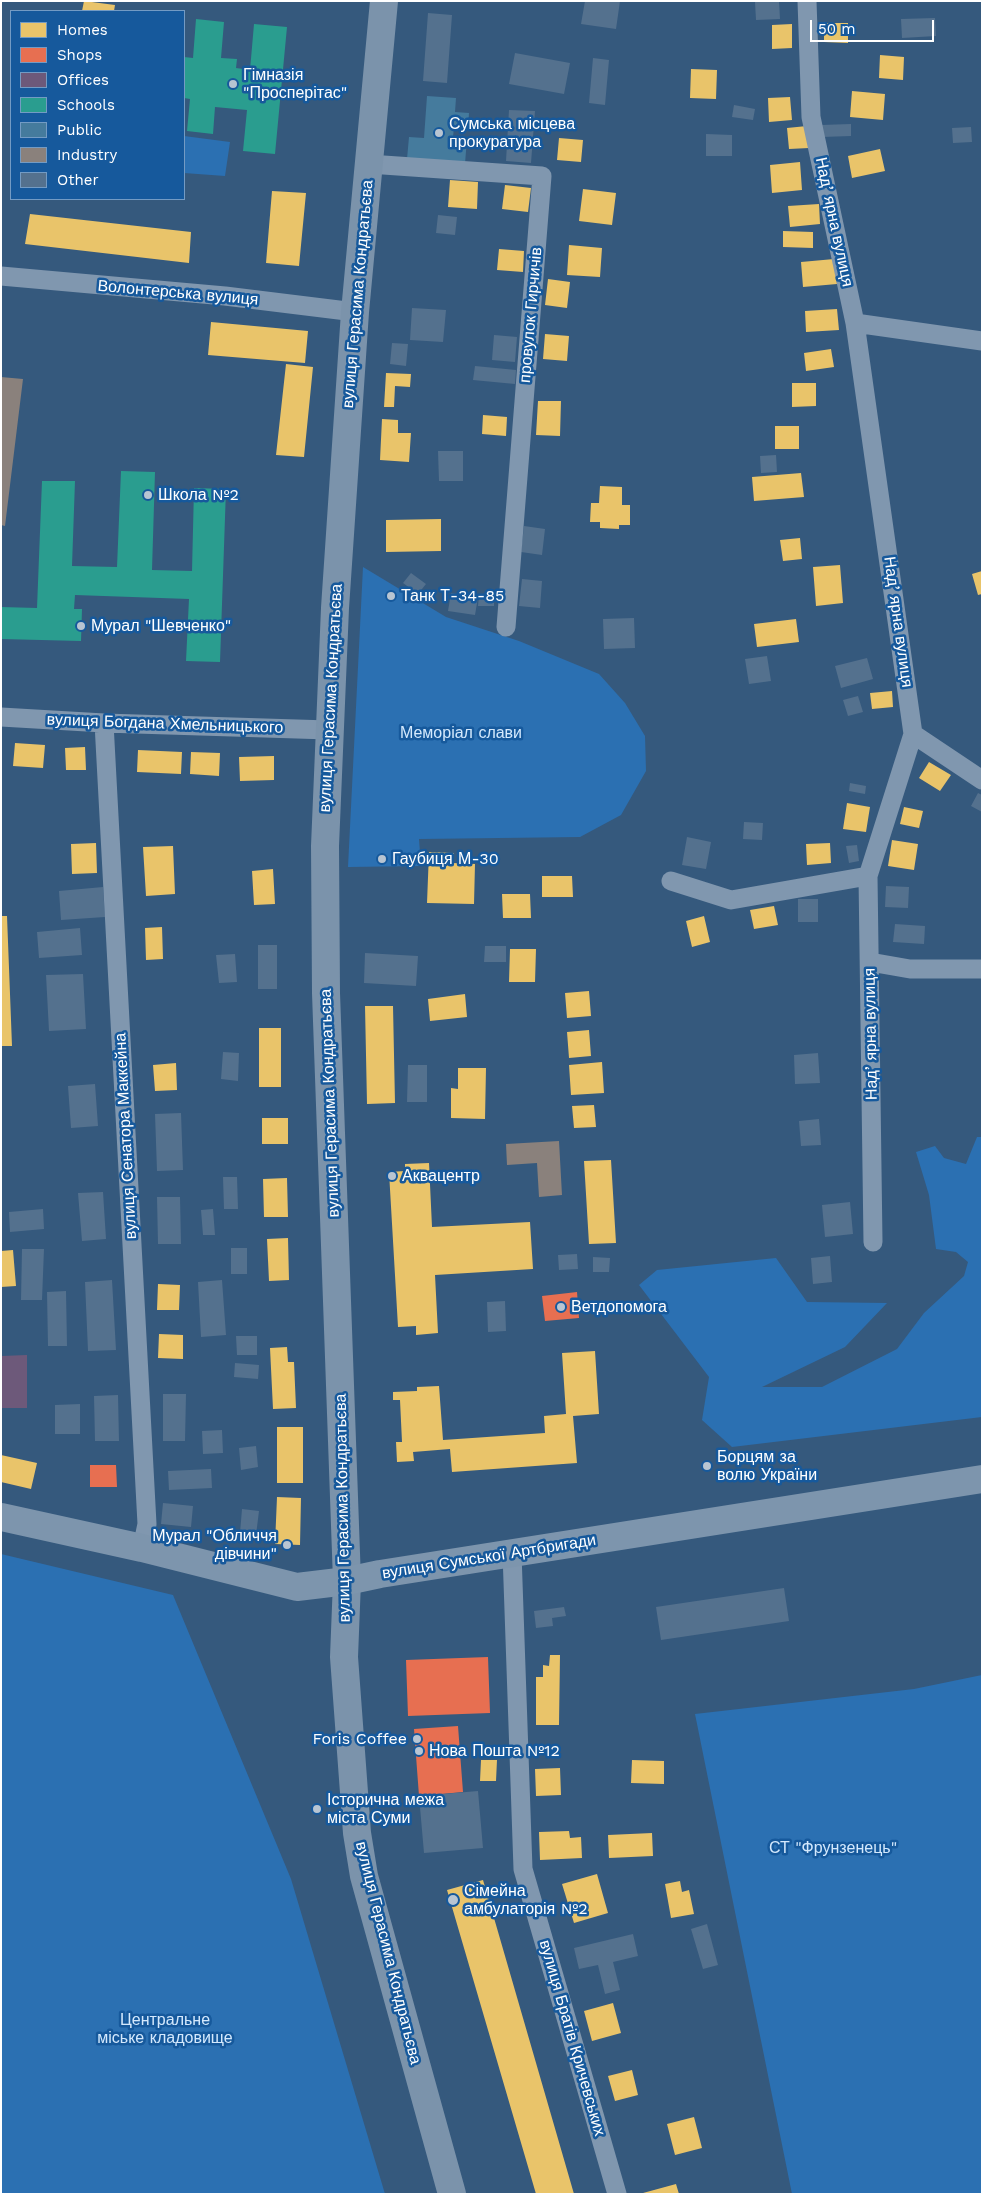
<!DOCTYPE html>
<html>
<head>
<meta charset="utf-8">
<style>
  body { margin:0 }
  #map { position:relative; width:983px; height:2195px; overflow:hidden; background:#35597d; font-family:"Work Sans",sans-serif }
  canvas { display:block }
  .frame { position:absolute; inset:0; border:2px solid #fff; pointer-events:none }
  .legend { position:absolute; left:10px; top:10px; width:175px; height:190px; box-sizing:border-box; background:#16599c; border:1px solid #739bc4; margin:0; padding:6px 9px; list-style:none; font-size:15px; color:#fff }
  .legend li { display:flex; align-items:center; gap:10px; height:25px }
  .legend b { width:25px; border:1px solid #739bc4 }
  .scale { position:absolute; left:810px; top:20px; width:124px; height:22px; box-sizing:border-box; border:2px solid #fff; border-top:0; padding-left:6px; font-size:15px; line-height:18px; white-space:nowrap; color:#fff; -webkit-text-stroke:4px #16599c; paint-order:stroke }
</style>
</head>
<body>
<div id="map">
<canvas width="983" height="2195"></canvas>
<div class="frame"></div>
<ul class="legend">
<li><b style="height:14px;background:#e9c46a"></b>Homes</li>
<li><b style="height:14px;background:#e76f51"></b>Shops</li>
<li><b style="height:14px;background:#6d597a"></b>Offices</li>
<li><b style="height:14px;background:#2a9d8f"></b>Schools</li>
<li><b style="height:14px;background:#457b9d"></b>Public</li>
<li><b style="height:14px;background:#8a817c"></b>Industry</li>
<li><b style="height:14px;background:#54718e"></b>Other</li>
</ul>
<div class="scale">50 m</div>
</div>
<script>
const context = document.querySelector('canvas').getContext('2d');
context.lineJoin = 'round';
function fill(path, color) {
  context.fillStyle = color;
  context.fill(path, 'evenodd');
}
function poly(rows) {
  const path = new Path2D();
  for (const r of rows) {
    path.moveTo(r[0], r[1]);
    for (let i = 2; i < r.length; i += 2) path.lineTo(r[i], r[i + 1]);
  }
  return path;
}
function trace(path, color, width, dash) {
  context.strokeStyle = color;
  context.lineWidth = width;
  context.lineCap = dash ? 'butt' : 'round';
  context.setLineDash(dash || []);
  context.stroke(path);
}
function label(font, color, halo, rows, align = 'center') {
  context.font = font + ' "Work Sans",sans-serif';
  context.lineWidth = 5;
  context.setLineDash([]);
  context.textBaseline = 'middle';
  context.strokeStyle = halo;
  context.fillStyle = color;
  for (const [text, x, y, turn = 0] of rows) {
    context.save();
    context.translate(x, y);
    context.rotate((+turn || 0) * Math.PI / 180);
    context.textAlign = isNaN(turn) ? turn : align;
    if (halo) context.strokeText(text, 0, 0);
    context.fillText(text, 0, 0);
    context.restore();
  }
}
fill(poly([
  [184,136,230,142,225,176,184,173],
  [363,567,446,617,519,641,599,674,625,703,645,736,646,771,621,815,580,837,419,839,421,866,348,867],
  [977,1137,982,1137,982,1417,732,1447,702,1420,709,1377,639,1285,657,1270,776,1258,807,1302,887,1303,845,1347,762,1387,822,1387,897,1349,924,1313,964,1276,968,1262,956,1252,936,1249,929,1195,916,1152,935,1146,944,1158,966,1164],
  [1,1554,173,1595,291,1879,385,2194,1,2194],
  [982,1675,982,2194,792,2194,695,1714,914,1689]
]), '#2b70b2');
fill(poly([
  [84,1,115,5,114,11,82,11],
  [824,23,848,23,848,43,824,42],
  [792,24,792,48,772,49,772,25],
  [880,55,904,57,903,80,879,78],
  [691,69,717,70,716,99,690,98],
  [852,91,885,94,883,120,850,117],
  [790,97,792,120,769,122,768,98],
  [807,126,809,148,789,149,787,128],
  [559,138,583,140,581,162,557,160],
  [880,149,885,171,852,178,848,156],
  [800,162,802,190,772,193,770,165],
  [450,180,478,182,477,209,448,207],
  [505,185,531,188,528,212,502,209],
  [583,189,616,193,612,225,579,221],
  [272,191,306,193,299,266,266,263],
  [819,204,820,224,790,227,788,206],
  [30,214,191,232,189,263,25,244],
  [783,231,813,232,813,248,783,247],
  [569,245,602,248,600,277,567,275],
  [499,249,524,251,523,272,497,270],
  [834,259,837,284,803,287,801,262],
  [548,279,570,282,567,308,545,305],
  [837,309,839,330,806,332,805,311],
  [211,322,308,331,305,363,208,355],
  [545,334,569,336,567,361,543,359],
  [831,349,834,367,806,371,804,353],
  [286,364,313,367,304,457,276,455],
  [386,373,411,374,410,387,395,386,394,407,384,407],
  [792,383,816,383,816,406,792,407],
  [538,401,561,401,560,436,536,435],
  [483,415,507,417,506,436,482,434],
  [382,419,398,420,398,433,411,433,409,462,380,460],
  [775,426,799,426,799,449,775,449],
  [801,473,804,497,754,501,752,477],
  [600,486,622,487,622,505,630,505,630,525,619,525,619,529,600,528,600,522,590,522,591,503,599,503],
  [441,519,441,551,386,552,386,520],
  [800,538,802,559,783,561,780,540],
  [840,565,843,603,816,606,813,567],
  [982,571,982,594,978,595,972,574],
  [796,619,799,642,757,647,754,624],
  [892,691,893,707,872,709,870,693],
  [15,743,45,745,43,768,13,766],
  [85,747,86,770,66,770,65,748],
  [138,750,182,752,181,774,137,772],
  [191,752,220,753,219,776,190,774],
  [274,756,274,780,240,781,239,757],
  [929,762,951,775,940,791,919,778],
  [847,803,870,807,866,832,843,829],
  [904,807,923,811,919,828,900,824],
  [892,840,918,844,914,870,888,866],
  [96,843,97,873,72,874,71,844],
  [830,843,831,863,807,865,806,844],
  [173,846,175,894,146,896,143,847],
  [429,852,454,853,453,863,475,864,474,904,427,903],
  [273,869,275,904,254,905,252,871],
  [542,876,572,876,573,897,542,897],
  [502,894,530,894,531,918,503,918],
  [774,906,778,925,754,929,750,910],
  [1,916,7,916,12,1046,1,1046],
  [704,916,710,942,692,947,686,921],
  [162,927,163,959,146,960,145,928],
  [510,949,536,949,535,982,509,982],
  [589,991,591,1016,567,1018,565,993],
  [465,994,467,1017,430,1021,428,999],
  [365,1006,393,1006,395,1103,367,1104],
  [259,1028,281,1028,281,1087,259,1087],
  [589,1030,591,1056,569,1058,567,1032],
  [602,1062,604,1093,571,1095,569,1065],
  [176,1063,177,1090,155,1091,153,1065],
  [458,1068,486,1068,485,1119,451,1118,451,1088,458,1089],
  [594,1105,596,1127,574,1128,572,1106],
  [262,1118,288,1118,288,1144,262,1144],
  [611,1160,616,1243,589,1244,584,1161],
  [429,1163,432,1227,530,1222,533,1269,435,1275,438,1333,416,1335,416,1326,398,1327,389,1172,405,1171,405,1164],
  [287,1178,288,1217,264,1217,263,1179],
  [288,1238,289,1280,269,1281,267,1239],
  [13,1250,16,1286,1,1287,1,1251],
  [158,1284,180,1285,179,1310,157,1310],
  [159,1334,183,1335,183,1359,158,1358],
  [287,1347,288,1362,294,1362,296,1408,273,1409,270,1348],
  [595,1351,599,1414,573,1416,577,1463,452,1472,450,1449,413,1452,414,1461,397,1462,396,1442,402,1442,400,1400,393,1400,393,1392,417,1391,417,1387,439,1386,443,1440,545,1433,544,1416,566,1414,562,1353],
  [277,1427,303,1427,303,1483,277,1483],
  [1,1455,37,1463,31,1489,1,1482],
  [277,1497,301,1498,300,1545,275,1544],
  [550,1655,560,1655,559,1725,536,1725,536,1677,543,1677,543,1665,549,1666],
  [481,1760,497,1760,496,1781,480,1781],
  [632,1760,664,1761,664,1784,631,1783],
  [560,1768,561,1795,536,1796,535,1769],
  [569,1831,570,1838,581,1837,582,1858,540,1860,539,1832],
  [652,1833,653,1856,609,1858,608,1835],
  [597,1874,608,1913,574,1923,562,1884],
  [483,1880,574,2194,536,2194,447,1890],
  [680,1881,682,1892,689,1890,694,1914,671,1918,665,1884],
  [613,2003,621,2033,592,2041,584,2011],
  [632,2070,638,2095,615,2101,608,2076],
  [694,2117,702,2148,675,2155,667,2124],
  [676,2184,679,2194,643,2194,643,2193]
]), '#e9c46a');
fill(poly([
  [577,1292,579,1318,545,1321,542,1296],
  [90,1465,116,1465,117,1487,90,1487],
  [488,1657,490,1713,408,1716,406,1660],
  [458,1726,463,1792,419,1796,414,1729]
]), '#e76f51');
fill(poly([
  [27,1355,27,1408,1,1408,1,1356]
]), '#6d597a');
fill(poly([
  [196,19,224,22,221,58,237,59,236,68,250,70,254,24,287,27,275,154,243,151,247,110,215,107,213,134,187,131,190,99,184,98,184,57,193,58],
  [121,471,155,472,152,570,192,571,194,488,226,489,220,662,186,661,189,599,75,595,74,609,82,609,81,641,1,639,1,607,37,608,42,481,75,481,72,566,117,567]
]), '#2a9d8f');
fill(poly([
  [427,96,456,98,455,112,469,113,468,129,454,127,453,137,467,138,465,164,407,159,409,137,424,138]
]), '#457b9d');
fill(poly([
  [1,377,23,379,5,526,1,525],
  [559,1141,562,1195,539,1197,537,1163,507,1165,506,1144]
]), '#8a817c');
fill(poly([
  [585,1,620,1,616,29,581,24],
  [779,1,780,19,756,20,755,2],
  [428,13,452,15,447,83,423,81],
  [935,18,936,36,902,38,901,19],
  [515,53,570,63,564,94,509,84],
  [593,58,609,60,605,105,589,103],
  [734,105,755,109,753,120,732,117],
  [509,110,535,111,531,163,506,161],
  [851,124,851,136,822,137,821,125],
  [971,127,972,142,953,143,952,128],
  [706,134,732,135,732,156,706,156],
  [438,215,457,217,455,235,436,233],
  [412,308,446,310,443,342,410,340],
  [494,335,517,337,515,362,492,360],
  [392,343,408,344,406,366,390,364],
  [475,366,516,370,515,384,473,380],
  [438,451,463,451,463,481,439,481],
  [776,455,777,472,761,473,760,456],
  [524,526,545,529,542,555,521,552],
  [411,573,426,584,418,594,403,583],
  [522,579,542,581,540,608,519,606],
  [451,593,478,597,475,615,448,611],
  [479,595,494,595,494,606,478,606],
  [634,618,635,648,604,649,603,619],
  [767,656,771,681,749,684,745,659],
  [867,658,873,679,841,688,835,666],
  [858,696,863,712,848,716,843,700],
  [850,783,866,786,865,794,849,791],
  [978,793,982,795,982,812,971,806],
  [744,822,763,823,762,840,743,839],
  [687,837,711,842,706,869,682,865],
  [857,845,859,861,849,863,846,846],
  [886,886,909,887,908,908,885,907],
  [103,887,105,917,61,920,59,891],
  [798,899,818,899,818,922,798,922],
  [895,924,925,926,924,944,893,942],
  [80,928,82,955,39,958,37,932],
  [258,945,277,945,277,989,258,989],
  [485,946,506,946,506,962,484,962],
  [365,953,418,956,416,986,364,983],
  [235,954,237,982,219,983,216,955],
  [83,974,86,1029,49,1031,46,975],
  [223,1052,239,1053,238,1081,221,1079],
  [818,1053,820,1083,795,1084,794,1055],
  [408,1065,427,1065,427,1102,407,1102],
  [95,1084,98,1126,71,1128,68,1086],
  [181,1113,183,1170,157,1171,155,1114],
  [819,1119,821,1145,801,1146,799,1121],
  [223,1177,237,1177,238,1209,224,1209],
  [103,1192,106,1239,82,1241,78,1193],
  [157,1197,180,1197,181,1244,158,1244],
  [850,1202,853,1234,825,1237,822,1205],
  [43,1209,44,1229,10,1232,9,1212],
  [213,1209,215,1235,203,1235,201,1210],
  [231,1248,247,1248,247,1274,231,1274],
  [22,1249,44,1249,42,1300,21,1300],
  [577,1254,578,1269,559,1270,558,1255],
  [830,1256,832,1282,813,1284,811,1258],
  [593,1257,610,1258,609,1272,593,1272],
  [112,1280,116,1350,88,1351,85,1282],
  [222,1280,226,1335,201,1337,198,1282],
  [66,1291,67,1346,48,1346,47,1292],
  [505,1301,506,1331,488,1332,487,1302],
  [236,1336,257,1336,257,1355,237,1355],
  [235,1363,259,1365,258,1379,234,1377],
  [163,1394,186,1394,185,1441,163,1441],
  [118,1395,119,1441,95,1441,94,1396],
  [80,1404,80,1434,55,1434,55,1405],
  [222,1430,223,1453,203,1454,202,1431],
  [256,1446,258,1467,241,1470,239,1448],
  [211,1469,212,1488,169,1490,168,1471],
  [163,1503,193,1506,191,1527,161,1524],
  [242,1509,259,1511,256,1535,240,1533],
  [784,1588,789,1621,661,1640,656,1607],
  [564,1607,566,1616,552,1618,553,1626,536,1628,534,1611],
  [478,1791,483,1848,424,1853,419,1796],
  [707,1924,718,1965,703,1969,691,1929],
  [633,1934,638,1956,613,1962,620,1990,605,1994,598,1965,579,1969,574,1948]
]), '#54718e');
trace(poly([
  [807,1,811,117,855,323,913,734,868,876,873,1242],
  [369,164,542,176,506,627],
  [1,276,225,296,355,312],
  [855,323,982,341],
  [1,717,104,723,329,730],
  [104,723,147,1524,142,1548],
  [913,734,982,780],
  [671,881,731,900,868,876],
  [870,962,910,969,982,969],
  [512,1553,523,1869,617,2194]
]), '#8097af', 19);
trace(poly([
  [384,1,355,312,335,608,325,846,326,993,347,1581,344,1657,357,1833,364,1876,452,2194]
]), '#7b93ab', 28);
trace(poly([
  [1,1517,142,1548,297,1587,347,1581,380,1574,982,1479]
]), '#7d95ad', 28);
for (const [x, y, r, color] of [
  [233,84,5,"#b8c5d2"],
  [439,133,5,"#b8c5d2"],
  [148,495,5,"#b8c5d2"],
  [391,596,5,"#b8c5d2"],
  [81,626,5,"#b8c5d2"],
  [382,859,5,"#b8c5d2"],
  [392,1176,5,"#b8c5d2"],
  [561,1307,5,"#b8c5d2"],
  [707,1466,5,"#b8c5d2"],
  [287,1545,5,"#b8c5d2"],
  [417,1739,5,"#b8c5d2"],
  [419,1751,5,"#b8c5d2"],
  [317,1809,5,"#b8c5d2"],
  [453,1900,6,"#b8c5d2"]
]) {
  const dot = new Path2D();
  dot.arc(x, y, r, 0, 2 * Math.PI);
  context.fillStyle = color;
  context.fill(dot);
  trace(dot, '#16599c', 2);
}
label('16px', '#fff', '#16599c', [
  ["Гімназія",243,75],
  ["\"Просперітас\"",243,93],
  ["Сумська місцева",449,124],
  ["прокуратура",449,142],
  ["Школа №2",158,495],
  ["Танк Т-34-85",401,596],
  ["Мурал \"Шевченко\"",91,626],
  ["Гаубиця М-30",392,859],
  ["Аквацентр",402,1176],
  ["Ветдопомога",571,1307],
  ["Борцям за",717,1457],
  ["волю України",717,1475],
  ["Мурал \"Обличчя",277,1536,"right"],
  ["дівчини\"",277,1554,"right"],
  ["Foris Coffee",407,1739,"right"],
  ["Нова Пошта №12",429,1751],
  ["Історична межа",327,1800],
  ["міста Суми",327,1818],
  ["Сімейна",464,1891],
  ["амбулаторія №2",464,1909]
], 'left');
label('16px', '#fff', '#16599c', [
  ["Надʼярна вулиця",834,222,78],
  ["Волонтерська вулиця",178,293,5],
  ["вулиця Герасима Кондратьєва",358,294,-85],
  ["провулок Гирчичів",531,315,-85],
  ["Надʼярна вулиця",898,622,82],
  ["вулиця Герасима Кондратьєва",331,698,-87],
  ["вулиця Богдана Хмельницького",165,724,2],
  ["Надʼярна вулиця",871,1034,-91],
  ["вулиця Герасима Кондратьєва",330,1103,-92],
  ["вулиця Сенатора Маккейна",126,1136,-93],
  ["вулиця Герасима Кондратьєва",343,1508,-91],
  ["вулиця Сумської Артбригади",489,1557,-9],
  ["вулиця Герасима Кондратьєва",388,1953,76],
  ["вулиця Братів Кричевських",572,2038,74]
]);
label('16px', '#d4e9fd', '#16599c', [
  ["Меморіал слави",461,733],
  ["СТ \"Фрунзенець\"",833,1848],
  ["Центральне",165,2020],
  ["міське кладовище",165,2038]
]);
</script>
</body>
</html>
